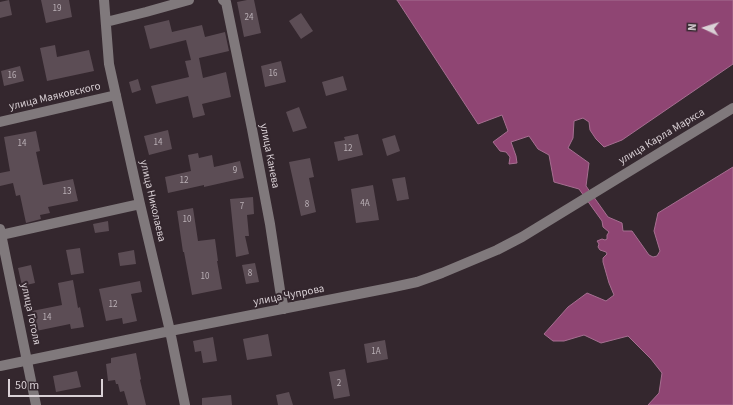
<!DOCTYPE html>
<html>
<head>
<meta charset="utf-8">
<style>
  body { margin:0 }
  #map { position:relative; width:733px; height:405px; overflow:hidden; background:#34272e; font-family:"Source Sans 3",sans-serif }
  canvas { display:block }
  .north { position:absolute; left:685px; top:8px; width:40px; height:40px; -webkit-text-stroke:3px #34272e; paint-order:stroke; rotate:274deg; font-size:11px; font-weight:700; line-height:16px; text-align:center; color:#dad1d6 }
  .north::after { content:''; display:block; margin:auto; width:14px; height:18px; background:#dad1d6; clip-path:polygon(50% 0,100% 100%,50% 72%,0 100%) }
  .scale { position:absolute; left:8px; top:379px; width:95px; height:18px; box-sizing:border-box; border:2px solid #dad1d6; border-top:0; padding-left:5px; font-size:12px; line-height:14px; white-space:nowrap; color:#dad1d6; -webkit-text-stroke:3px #34272e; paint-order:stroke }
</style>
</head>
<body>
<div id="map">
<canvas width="733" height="405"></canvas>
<div class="north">N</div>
<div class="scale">50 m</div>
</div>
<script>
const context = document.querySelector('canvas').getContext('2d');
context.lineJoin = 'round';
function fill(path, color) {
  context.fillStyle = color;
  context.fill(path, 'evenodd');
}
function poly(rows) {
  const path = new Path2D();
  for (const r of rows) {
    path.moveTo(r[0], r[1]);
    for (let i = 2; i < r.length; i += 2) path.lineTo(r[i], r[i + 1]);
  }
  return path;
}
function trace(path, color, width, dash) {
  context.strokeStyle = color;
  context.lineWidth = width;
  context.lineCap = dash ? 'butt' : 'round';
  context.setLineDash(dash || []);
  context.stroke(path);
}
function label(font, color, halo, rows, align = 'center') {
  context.font = font + ' "Source Sans 3",sans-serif';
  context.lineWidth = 4;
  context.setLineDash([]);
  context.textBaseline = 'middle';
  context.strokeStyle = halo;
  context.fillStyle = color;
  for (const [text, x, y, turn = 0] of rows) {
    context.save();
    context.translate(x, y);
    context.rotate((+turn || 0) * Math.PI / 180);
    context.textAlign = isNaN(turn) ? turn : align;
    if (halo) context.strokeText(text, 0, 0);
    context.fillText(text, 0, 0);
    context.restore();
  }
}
const water = poly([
  [397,0,733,0,733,64,622,140,604,147,596,139,590,130,589,122,583,118,574,121,573,138,568,148,589,163,586,186,608,217,622,223,623,231,632,231,649,255,653,257,657,256,660,251,654,231,658,213,733,167,733,405,648,405,659,393,662,373,651,359,628,336,601,343,584,335,564,341,553,341,544,334,568,307,587,293,606,301,614,295,609,283,603,262,603,258,607,254,606,252,600,250,598,247,599,244,597,241,602,239,605,240,607,239,607,235,609,232,603,227,602,221,579,189,554,182,549,155,538,149,529,136,511,142,516,156,517,163,509,164,510,157,506,152,500,151,493,142,508,131,502,115,478,124,397,0]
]);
fill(water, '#8f4573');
trace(water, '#a66f91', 1);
fill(poly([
  [9,0,12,15,0,18,0,2],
  [41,0,69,0,72,17,46,23],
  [247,0,254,0,261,33,244,37,237,2],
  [301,13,313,31,301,39,289,21],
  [169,20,172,32,202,25,205,37,225,32,229,51,199,58,203,78,226,72,231,97,202,104,205,115,193,118,188,96,156,104,151,86,189,77,185,61,191,60,186,40,150,49,144,26],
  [55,45,57,57,89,50,94,71,47,81,40,48],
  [281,61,286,82,265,87,261,66],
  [20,66,24,81,4,86,1,71],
  [343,76,347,90,326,96,322,82],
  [138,79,141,90,132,93,129,82],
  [299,107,307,128,293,132,286,112],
  [168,130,172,149,149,155,144,136],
  [36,131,40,151,36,152,43,185,73,179,78,201,48,207,50,213,40,215,41,219,26,223,20,195,16,196,13,183,0,186,0,173,10,171,4,137],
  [358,134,363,155,338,161,334,142,345,140,344,137],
  [395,135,400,151,387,156,382,139],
  [198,153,199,158,212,155,214,167,240,161,244,178,204,187,204,185,168,193,165,177,191,171,188,155],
  [310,158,314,177,309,178,316,212,301,216,289,162],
  [405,177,409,199,397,201,392,179],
  [373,185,379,220,356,223,351,189],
  [253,197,254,214,247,215,249,236,245,236,249,254,236,257,230,199],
  [193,208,198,241,215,239,218,261,217,261,222,289,192,295,184,252,183,252,177,211],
  [108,221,109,231,95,233,93,224],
  [80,248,84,273,71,275,66,250],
  [134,250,136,264,120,266,118,253],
  [255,263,259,282,246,284,242,265],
  [31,265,35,283,22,286,18,268],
  [73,280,78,308,80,307,84,327,71,329,70,324,36,331,32,311,62,305,58,283],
  [140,281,142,292,131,294,137,321,123,324,122,318,106,321,99,289],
  [268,334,272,356,247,360,243,339],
  [213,337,217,361,203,363,201,351,195,352,193,341],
  [385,340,388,359,367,363,364,344],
  [136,353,141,379,140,380,146,405,128,405,124,391,120,392,118,384,116,384,115,380,108,381,106,364,111,363,111,358],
  [345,369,350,396,334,399,329,372],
  [77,371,81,387,56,392,53,376],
  [289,392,293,405,278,405,276,395],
  [231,395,232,405,202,405,202,398]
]), '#5c4d55');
trace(poly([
  [104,0,109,64,140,204,170,331,185,405],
  [223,0,226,2,252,129,270,224,280,290,284,309],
  [106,22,146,12,189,0],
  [0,122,116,95],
  [0,229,36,405],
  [1,235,140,204],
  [0,366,170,331,389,288,417,282,442,273,497,250,522,237,733,108]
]), '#80797c', 10);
label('9px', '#bab0b6', null, [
  ["19",57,9],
  ["24",249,18],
  ["16",273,74],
  ["16",12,76],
  ["14",158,143],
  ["14",22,144],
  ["12",348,149],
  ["9",235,171],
  ["12",184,181],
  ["13",67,192],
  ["4А",365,204],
  ["8",307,205],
  ["7",242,207],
  ["10",187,220],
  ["8",250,274],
  ["10",205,277],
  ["12",113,305],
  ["14",47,318],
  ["1А",376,352],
  ["2",339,384]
]);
label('11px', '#dad1d6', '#34272e', [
  ["улица Маяковского",55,97,-13],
  ["улица Карла Маркса",662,137,-31],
  ["улица Канева",269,156,79],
  ["улица Николаева",152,201,77],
  ["улица Чупрова",289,296,-11],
  ["улица Гоголя",30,314,78]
]);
</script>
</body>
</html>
